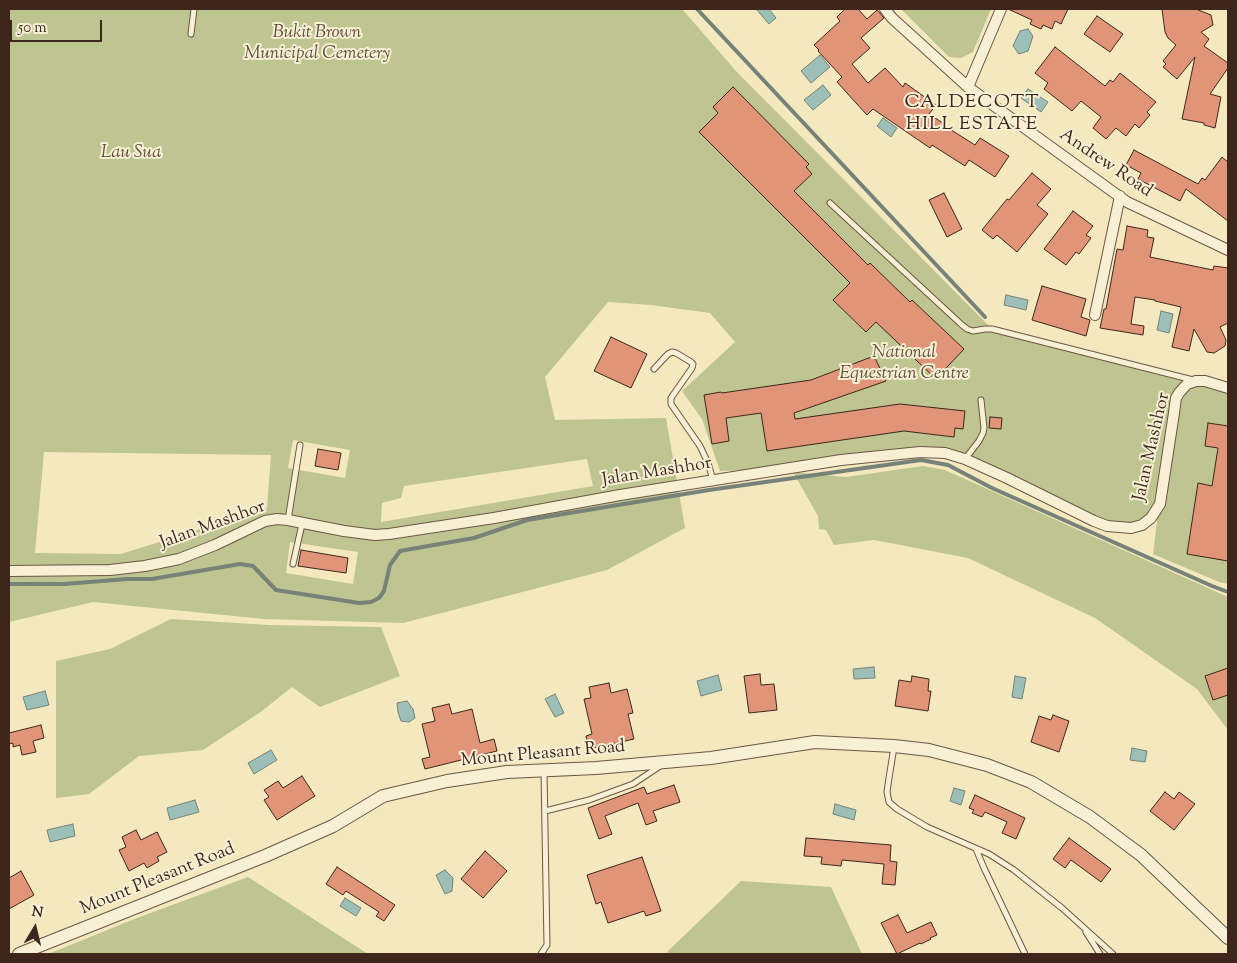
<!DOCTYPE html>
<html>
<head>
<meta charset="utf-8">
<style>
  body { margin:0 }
  #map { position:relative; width:1237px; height:963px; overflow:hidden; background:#f4e8bf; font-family:"Sorts Mill Goudy",serif }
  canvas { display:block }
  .frame { position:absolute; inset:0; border:10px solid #3f261d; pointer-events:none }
  .north { position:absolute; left:10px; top:903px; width:50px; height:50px; -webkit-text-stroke:4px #f8f0d5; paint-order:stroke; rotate:9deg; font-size:14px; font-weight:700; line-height:20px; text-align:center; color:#3f261d }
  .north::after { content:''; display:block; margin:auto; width:18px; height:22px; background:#3f261d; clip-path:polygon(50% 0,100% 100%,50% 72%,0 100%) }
  .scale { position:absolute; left:10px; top:20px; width:92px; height:22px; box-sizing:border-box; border:2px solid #3f261d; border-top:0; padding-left:6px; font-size:15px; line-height:18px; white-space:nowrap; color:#3f261d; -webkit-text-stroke:4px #f8f0d5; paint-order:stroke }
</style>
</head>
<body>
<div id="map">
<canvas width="1237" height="963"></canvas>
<div class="frame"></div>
<div class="north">N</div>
<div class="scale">50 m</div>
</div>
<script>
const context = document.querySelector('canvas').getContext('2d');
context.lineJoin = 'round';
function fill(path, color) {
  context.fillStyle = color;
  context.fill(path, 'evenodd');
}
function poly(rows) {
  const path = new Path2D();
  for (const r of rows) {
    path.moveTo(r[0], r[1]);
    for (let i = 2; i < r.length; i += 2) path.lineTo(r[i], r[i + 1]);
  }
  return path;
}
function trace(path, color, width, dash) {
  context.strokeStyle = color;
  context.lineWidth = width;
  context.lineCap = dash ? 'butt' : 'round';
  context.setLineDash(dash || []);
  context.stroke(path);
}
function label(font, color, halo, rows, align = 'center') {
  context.font = font + ' "Sorts Mill Goudy",serif';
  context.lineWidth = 4;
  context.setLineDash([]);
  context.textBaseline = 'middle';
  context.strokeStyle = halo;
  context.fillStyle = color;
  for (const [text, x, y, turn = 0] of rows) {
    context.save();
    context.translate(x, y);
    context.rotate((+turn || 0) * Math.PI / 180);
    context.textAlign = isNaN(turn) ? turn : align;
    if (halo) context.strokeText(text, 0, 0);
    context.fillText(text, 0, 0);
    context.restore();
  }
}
fill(poly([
  [9,9,682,9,736,71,992,329,1228,388,1228,584,1219,582,1153,554,1159,506,1141,524,1117,527,943,454,782,469,720,471,702,419,682,391,735,342,710,313,651,305,608,302,545,377,555,420,666,418,685,528,607,570,403,623,264,619,93,602,9,622],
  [293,440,350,450,345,478,288,468],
  [44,452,271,455,267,508,121,554,35,553],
  [587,459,593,486,381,522,382,503,401,498,404,486],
  [290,542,358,552,353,584,286,573],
  [901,9,991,9,973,52,961,58,949,57],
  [923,466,945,470,1228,597,1228,730,1197,689,1095,618,968,558,874,540,834,545,826,530,819,529,818,516,793,472,846,477],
  [171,619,269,625,381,627,400,676,320,707,292,687,262,711,203,750,139,756,89,794,56,798,56,661,110,649],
  [248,877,368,954,48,954,137,918],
  [741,881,831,887,862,954,667,954,668,951]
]), '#bec590');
const water = poly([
  [756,9,769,9,776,18,769,24,756,9],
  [1028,29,1033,36,1028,51,1019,54,1013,46,1020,31,1028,29],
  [820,55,830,67,811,83,801,71,820,55],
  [823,85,831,95,813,110,804,100,823,85],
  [1028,89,1048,102,1041,112,1021,98,1028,89],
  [883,118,897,128,891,137,877,126,883,118],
  [1006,295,1028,300,1026,310,1004,305,1006,295],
  [1161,311,1173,314,1169,333,1157,330,1161,311],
  [874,667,875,678,854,679,853,669,874,667],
  [718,675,722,690,701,696,697,681,718,675],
  [1015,676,1026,678,1022,699,1012,697,1015,676],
  [45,691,49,705,27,710,23,697,45,691],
  [555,694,564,713,555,717,545,699,555,694],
  [407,701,413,709,415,718,409,722,401,721,398,712,397,703,407,701],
  [1132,748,1147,751,1145,762,1130,760,1132,748],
  [271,750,277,760,254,774,248,763,271,750],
  [954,788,965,791,961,805,950,801,954,788],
  [195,800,199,812,170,820,167,808,195,800],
  [835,804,856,810,854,820,833,814,835,804],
  [73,824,75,836,50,842,47,830,73,824],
  [445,870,453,878,452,891,445,894,436,875,445,870],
  [345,898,361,908,356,916,340,906,345,898]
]);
fill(water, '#9cbfb7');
trace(water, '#778279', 1);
trace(poly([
  [697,9,985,317],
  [9,584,64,584,127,579,152,579,240,564,253,566,276,590,359,603,371,602,379,598,384,591,390,565,400,551,474,538,527,520,709,490,921,460,948,465,992,488,1212,586,1228,592]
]), '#778279', 4);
const building = poly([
  [845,9,858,9,867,19,877,10,884,18,861,38,870,48,852,64,868,83,885,68,903,87,905,83,936,105,929,114,946,125,945,126,975,145,980,138,1009,156,995,177,969,160,965,166,932,145,930,148,873,109,867,115,837,82,842,77,818,51,819,50,814,45,840,21,837,17,845,9],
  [1008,9,1068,9,1061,24,1055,21,1052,29,1043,25,1041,29,1030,24,1032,20,1008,9],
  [1162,9,1196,9,1211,15,1213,25,1201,32,1209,39,1204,46,1228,63,1228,68,1210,94,1221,97,1215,128,1204,125,1204,123,1182,119,1195,57,1177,79,1163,67,1166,64,1163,61,1176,45,1168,38,1165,32,1162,9],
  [1097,16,1123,34,1110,52,1084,34,1097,16],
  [1055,47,1105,86,1110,80,1113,82,1120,73,1156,102,1147,112,1150,115,1139,128,1135,124,1126,136,1116,128,1106,139,1093,128,1101,117,1081,101,1072,111,1044,89,1048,83,1035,73,1055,47],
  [733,87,809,164,806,167,812,174,794,191,868,265,870,263,910,302,912,300,964,349,936,379,876,322,866,332,833,300,850,283,699,132,718,113,713,107,733,87],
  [1134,150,1198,184,1202,178,1205,180,1222,157,1228,162,1228,221,1186,189,1180,201,1138,179,1141,173,1126,165,1134,150],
  [1032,173,1051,189,1037,205,1048,214,1017,252,997,235,993,239,982,230,1007,199,1009,200,1032,173],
  [944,193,962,229,947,237,929,200,944,193],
  [1073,211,1093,226,1086,235,1091,238,1079,254,1076,252,1066,265,1044,249,1073,211],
  [1127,226,1148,230,1147,237,1154,238,1150,257,1213,270,1214,266,1228,268,1228,323,1220,327,1226,340,1225,346,1214,353,1207,352,1194,329,1189,351,1172,347,1181,307,1155,301,1155,300,1135,297,1131,324,1144,326,1143,335,1100,328,1104,309,1106,309,1117,249,1123,250,1127,226],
  [1042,286,1086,299,1081,317,1090,320,1086,336,1032,320,1042,286],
  [611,337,647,354,631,388,594,371,611,337],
  [874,356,886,381,794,413,795,419,900,404,965,411,963,429,955,428,954,437,904,431,767,451,761,413,726,418,729,441,712,444,704,395,721,392,722,393,811,380,874,356],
  [990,417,1002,418,1001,429,989,428,990,417],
  [1208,423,1228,426,1228,561,1187,554,1198,483,1212,486,1218,448,1205,446,1208,423],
  [318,449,341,453,338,470,315,466,318,449],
  [301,550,348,558,346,573,298,566,301,550],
  [1228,668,1228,695,1213,700,1205,676,1228,668],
  [760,674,761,685,774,684,777,710,749,713,744,676,760,674],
  [912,676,929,679,928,691,931,691,928,711,895,706,899,680,911,682,912,676],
  [609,683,611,693,627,689,633,713,628,714,634,739,589,749,586,736,592,734,584,699,591,698,589,687,609,683],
  [449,704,452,714,472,709,480,743,494,739,497,751,425,769,422,759,430,757,422,724,435,721,432,708,449,704],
  [1053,715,1069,721,1059,752,1031,742,1039,716,1051,720,1053,715],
  [41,725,44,738,33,741,36,752,22,755,20,745,13,747,13,743,9,744,9,733,41,725],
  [302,776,315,796,277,820,264,800,269,797,264,790,278,781,283,788,302,776],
  [674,785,680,802,653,811,657,821,646,825,638,803,605,816,612,834,599,839,588,808,644,787,647,794,674,785],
  [1165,792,1174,799,1179,792,1195,804,1174,830,1150,811,1165,792],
  [975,795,1025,818,1016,839,1002,833,1007,822,985,812,982,817,972,813,974,810,969,808,975,795],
  [136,830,141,840,157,832,167,852,157,857,159,861,147,868,144,863,129,871,119,850,126,847,122,837,136,830],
  [806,838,891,845,890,861,897,862,895,885,882,884,884,864,842,860,841,866,821,864,822,857,804,856,806,838],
  [1069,838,1111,869,1101,882,1071,860,1065,868,1053,859,1069,838],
  [485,851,507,871,483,898,461,879,485,851],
  [642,857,661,911,646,916,644,911,608,923,601,902,596,904,587,875,642,857],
  [337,867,395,905,384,921,376,916,379,912,346,891,343,895,326,884,337,867],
  [21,871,34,895,9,909,9,878,21,871],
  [898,915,907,933,931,922,937,935,930,938,931,939,921,944,920,943,897,954,881,923,898,915]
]);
fill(building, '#e09579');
trace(building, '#3f261d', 1);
const service = poly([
  [191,34,194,9],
  [830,203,962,325,967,329,973,331,985,329,992,329,1193,380],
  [654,369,668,354,672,352,676,353,691,362,693,364,692,368,671,398,671,404,700,446,708,463,713,480],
  [965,459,979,441,983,433,984,428,981,400],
  [288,520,300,445],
  [293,564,302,524],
  [894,747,889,778,887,792,889,802,897,809,927,827,989,854,1014,870,1062,908,1113,954],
  [545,811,589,800,633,784,660,766],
  [976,849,984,868,1025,954],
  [1086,932,1100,954],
  [541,954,547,945,544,771]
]);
const minor = poly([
  [885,9,892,18,968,87,1127,202,1228,250],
  [968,87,1001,9],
  [1095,315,1120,196],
  [9,571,110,570,145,566,179,559,215,545,265,521,277,519,288,520,344,531,375,535,389,534,494,518,620,495,841,460,920,452,945,453,965,459,1007,478,1094,521,1107,526,1131,528,1142,525,1151,518,1160,504,1174,413,1176,398,1179,393,1187,384,1196,381,1205,381,1228,388]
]);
const tertiary = poly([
  [19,954,265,856,333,826,383,796,447,781,507,772,596,768,711,758,815,742,894,746,929,750,987,765,1031,782,1090,817,1141,855,1228,938]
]);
trace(service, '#6c5646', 7);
trace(minor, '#6c5646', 12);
trace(tertiary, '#6c5646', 14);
trace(service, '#f8f0d5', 5);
trace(minor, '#f8f0d5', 10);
trace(tertiary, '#f8f0d5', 12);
label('italic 18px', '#5f4e3a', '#f8f0d5', [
  ["Bukit Brown",317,34],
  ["Municipal Cemetery",317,55],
  ["Lau Sua",131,154],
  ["National",904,354],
  ["Equestrian Centre",904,375]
]);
label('18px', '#3f261d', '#f8f0d5', [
  ["Andrew Road",1105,164,34],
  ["Jalan Mashhor",1153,447,-77],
  ["Jalan Mashhor",657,473,-9],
  ["Jalan Mashhor",213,526,-20],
  ["Mount Pleasant Road",543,755,-5],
  ["Mount Pleasant Road",158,880,-22]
]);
context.letterSpacing = '1px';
label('19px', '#3f261d', '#f8f0d5', [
  ["CALDECOTT",972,104],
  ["HILL ESTATE",972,126]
]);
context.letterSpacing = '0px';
</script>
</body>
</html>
